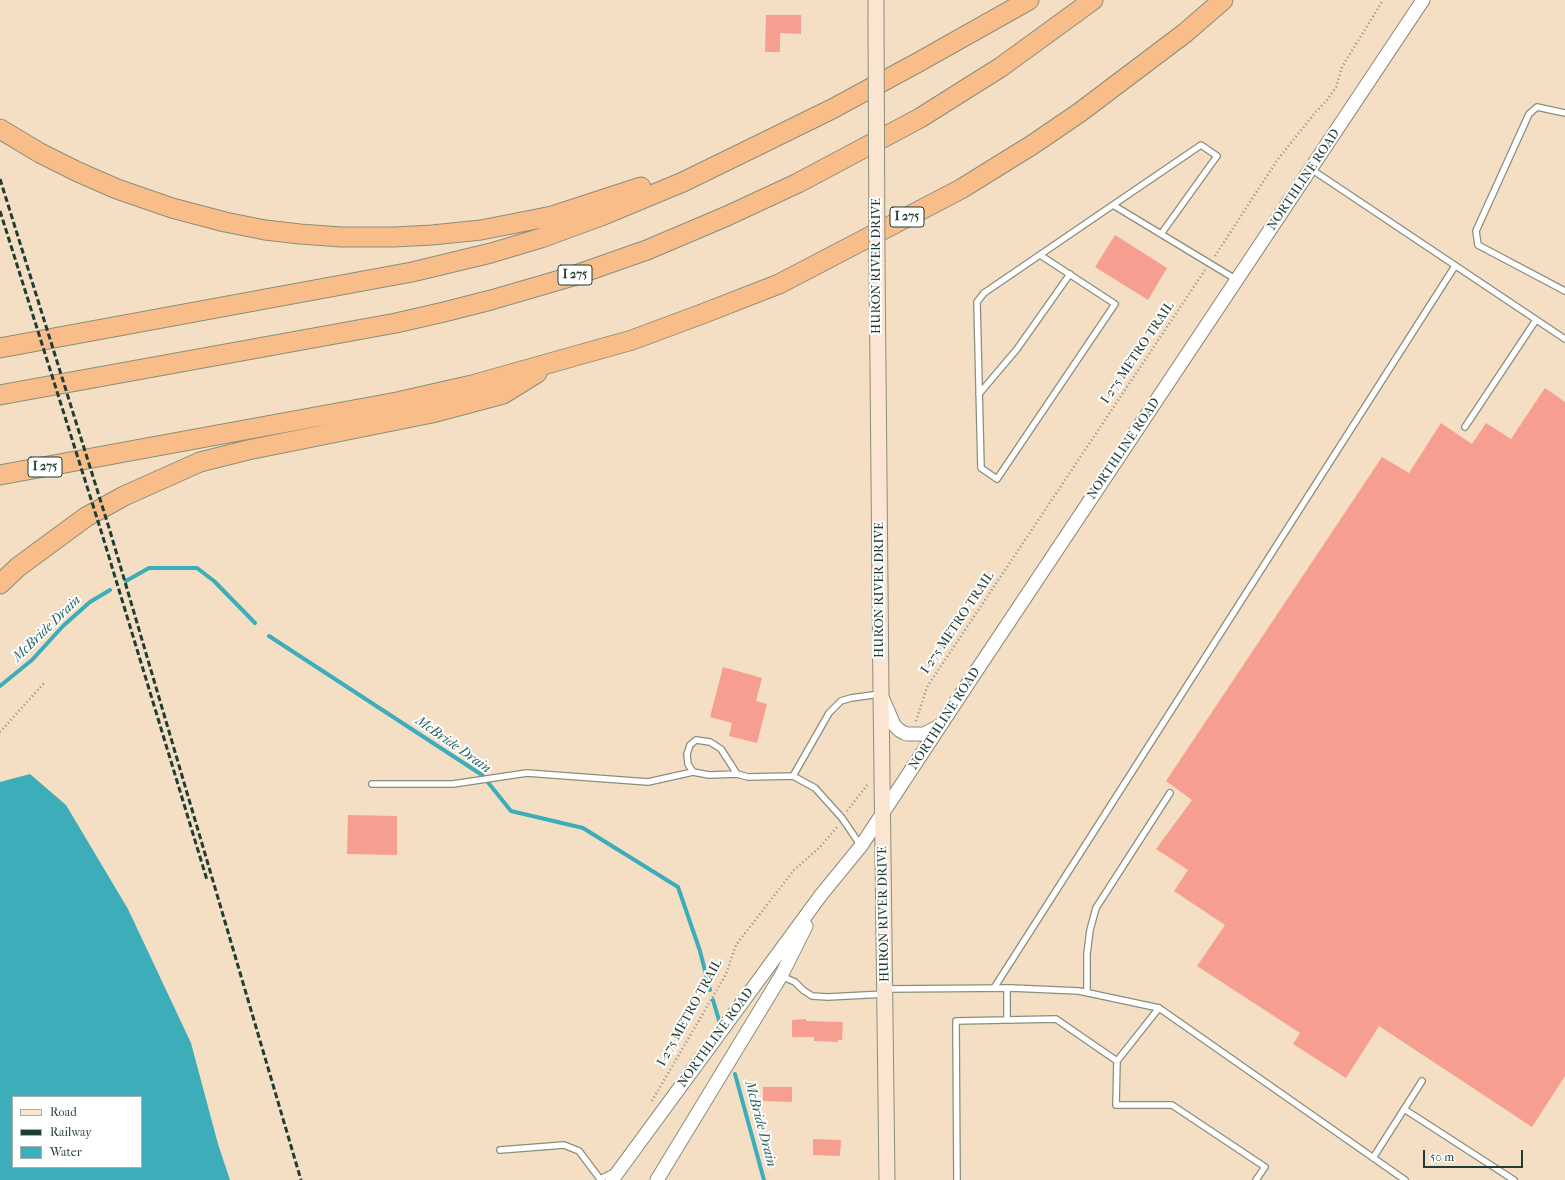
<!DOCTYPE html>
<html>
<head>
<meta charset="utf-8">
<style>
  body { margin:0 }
  #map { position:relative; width:1565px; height:1180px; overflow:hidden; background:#f4dfc4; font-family:"IM FELL French Canon",serif }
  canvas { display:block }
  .legend { position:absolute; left:12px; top:1096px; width:130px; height:72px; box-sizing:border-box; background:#fff; border:1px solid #a5b1ae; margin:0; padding:5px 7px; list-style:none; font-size:12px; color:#1f3d34 }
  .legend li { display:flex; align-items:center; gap:8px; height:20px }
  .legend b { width:20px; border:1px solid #a5b1ae }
  .scale { position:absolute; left:1423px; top:1150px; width:100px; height:18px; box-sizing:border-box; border:2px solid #1f3d34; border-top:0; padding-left:5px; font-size:12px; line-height:14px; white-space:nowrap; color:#1f3d34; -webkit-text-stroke:3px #fff; paint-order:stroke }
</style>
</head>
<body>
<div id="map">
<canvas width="1565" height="1180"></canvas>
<ul class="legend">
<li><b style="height:5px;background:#fce5d0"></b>Road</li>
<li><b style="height:5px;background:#1f3d34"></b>Railway</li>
<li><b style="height:11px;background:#3eadba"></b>Water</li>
</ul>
<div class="scale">50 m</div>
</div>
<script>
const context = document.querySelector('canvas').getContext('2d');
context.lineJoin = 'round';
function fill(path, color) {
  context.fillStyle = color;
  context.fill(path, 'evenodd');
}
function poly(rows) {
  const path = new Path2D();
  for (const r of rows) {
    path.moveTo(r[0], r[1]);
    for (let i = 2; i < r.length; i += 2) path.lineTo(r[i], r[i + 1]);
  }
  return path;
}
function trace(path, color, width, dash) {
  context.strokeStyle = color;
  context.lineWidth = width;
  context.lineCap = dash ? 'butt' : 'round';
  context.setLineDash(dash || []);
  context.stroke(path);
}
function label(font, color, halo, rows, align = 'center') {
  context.font = font + ' "IM FELL French Canon",serif';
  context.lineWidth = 4;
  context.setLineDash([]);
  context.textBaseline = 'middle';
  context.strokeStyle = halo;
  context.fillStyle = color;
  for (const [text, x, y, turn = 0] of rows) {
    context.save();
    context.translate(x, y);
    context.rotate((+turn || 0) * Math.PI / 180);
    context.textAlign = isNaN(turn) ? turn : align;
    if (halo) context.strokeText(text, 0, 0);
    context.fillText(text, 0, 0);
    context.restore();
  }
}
fill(poly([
  [30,774,66,805,128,909,191,1043,218,1144,230,1180,0,1180,0,782],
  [13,1097,141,1097,141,1167,13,1167]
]), '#3eadba');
trace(poly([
  [126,581,149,568,197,568,214,581,255,623],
  [269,636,482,775,511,811,583,828,678,887,700,951,710,990],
  [0,686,32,660,63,626,90,602,110,590],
  [713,1000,721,1027],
  [735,1074,764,1180]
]), '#3eadba', 4);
fill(poly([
  [766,15,801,15,801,34,780,33,780,52,765,52],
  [1115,235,1167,268,1148,300,1095,267],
  [1545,388,1565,402,1565,1076,1532,1127,1379,1026,1346,1078,1293,1044,1300,1033,1197,966,1225,925,1174,891,1188,870,1156,849,1192,800,1166,781,1382,457,1409,473,1441,423,1472,444,1486,423,1511,439],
  [723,667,762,678,756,701,767,704,757,743,729,736,732,723,710,717],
  [348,815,397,816,397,855,347,854],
  [806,1019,806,1021,843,1022,842,1040,838,1040,838,1042,814,1041,814,1037,792,1037,792,1020],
  [763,1087,792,1087,792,1102,763,1101],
  [813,1139,841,1140,840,1156,813,1155]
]), '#f69f91');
const service = poly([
  [1565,113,1537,107,1529,114,1476,231,1478,245,1565,291],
  [1311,169,1565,339],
  [1113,205,1201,145,1217,156,1161,234],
  [1040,255,1115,304,997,479,981,468,977,302,984,293,1113,205,1237,280],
  [979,394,1017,349,1070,274],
  [1465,427,1536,320],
  [737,774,709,775,693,772,688,764,687,754,690,745,696,740,710,742,721,749,737,774,748,777,793,776,815,788,842,818,861,846],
  [793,776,829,713,841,701,851,698,880,694],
  [372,784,453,784,527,773,648,782,693,772],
  [781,976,795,982,803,990,812,996,828,997,885,994],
  [994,988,1455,266],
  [1007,988,1007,1019],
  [885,989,1011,988,1079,991,1159,1008,1405,1180],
  [1087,992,1087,954,1090,930,1096,908,1170,793],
  [1117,1061,1159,1008],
  [1404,1109,1514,1180],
  [500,1150,564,1145,579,1151,600,1179,614,1172],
  [1373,1158,1422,1081],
  [957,1180,956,1021,1056,1019,1117,1061,1116,1105,1172,1105,1265,1167,1256,1180]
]);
const tertiary = poly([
  [882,697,894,725,899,730,904,733,907,734,924,734,939,726],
  [612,1180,821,895,861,846,975,673,1423,0],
  [657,1180,781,976,806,926]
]);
const secondary = poly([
  [876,0,876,22],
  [877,262,881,694,887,1180]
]);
const motorway = poly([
  [0,129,40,153,78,172,117,189,172,208,225,222,265,230,300,234,341,237,394,237,432,235,481,230,552,216,641,187],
  [0,348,412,272,491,253,541,238,601,216,683,182,775,137,832,109,917,63,1029,0],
  [0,395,396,323,444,312,491,300,570,277,647,250,727,216,798,183,920,118,1001,67,1093,0],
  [0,475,397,402,472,385,632,340,702,314,779,284,961,189,1032,145,1079,113,1185,33,1223,0],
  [0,584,18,567,86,517,124,496,200,462,248,450,432,413,503,394,537,373]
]);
trace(service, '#8a8e7c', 8);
trace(tertiary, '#8a8e7c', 15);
trace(secondary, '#8a8e7c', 17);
trace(motorway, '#8a8e7c', 21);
trace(poly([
  [1215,256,1278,159,1314,114,1327,100,1336,87,1342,67,1383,0],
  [916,721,927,687,1205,270],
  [0,732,45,682],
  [847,811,868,784],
  [652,1101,726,974,736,945,794,870,819,848,838,826]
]), '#8a8e7c', 2.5, [1, 3]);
trace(service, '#fff', 5.5);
trace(tertiary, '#fff', 13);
trace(secondary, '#fce5d0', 15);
trace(motorway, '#f8bd89', 19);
trace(poly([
  [0,179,110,531,301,1180],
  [0,211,102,534,207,880]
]), '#1f3d34', 3, [6, 3]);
const secondaryBridge = poly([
  [876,22,877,262]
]);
trace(secondaryBridge, '#8a8e7c', 17, []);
trace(secondaryBridge, '#fce5d0', 15);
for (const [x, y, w] of [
  [907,217,34],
  [575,275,34],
  [45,467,34]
]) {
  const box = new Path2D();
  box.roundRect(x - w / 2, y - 10, w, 20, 3);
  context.fillStyle = '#fff';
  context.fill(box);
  trace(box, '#1f3d34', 1);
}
label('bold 12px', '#1f3d34', null, [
  ["I 275",907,217],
  ["I 275",575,275],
  ["I 275",45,467]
]);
label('13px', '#1f3d34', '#fff', [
  ["NORTHLINE ROAD",1304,180,-56],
  ["HURON RIVER DRIVE",877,266,-90],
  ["I-275 METRO TRAIL",1138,353,-56],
  ["NORTHLINE ROAD",1124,449,-56],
  ["HURON RIVER DRIVE",880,590,-90],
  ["I-275 METRO TRAIL",958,623,-56],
  ["NORTHLINE ROAD",945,719,-57],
  ["HURON RIVER DRIVE",884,914,-91],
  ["I-275 METRO TRAIL",690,1013,-61],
  ["NORTHLINE ROAD",716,1038,-54]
]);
label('italic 14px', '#2a6463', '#fff', [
  ["McBride Drain",47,629,-44],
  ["McBride Drain",453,745,35],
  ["McBride Drain",760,1124,75]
]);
</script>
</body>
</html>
